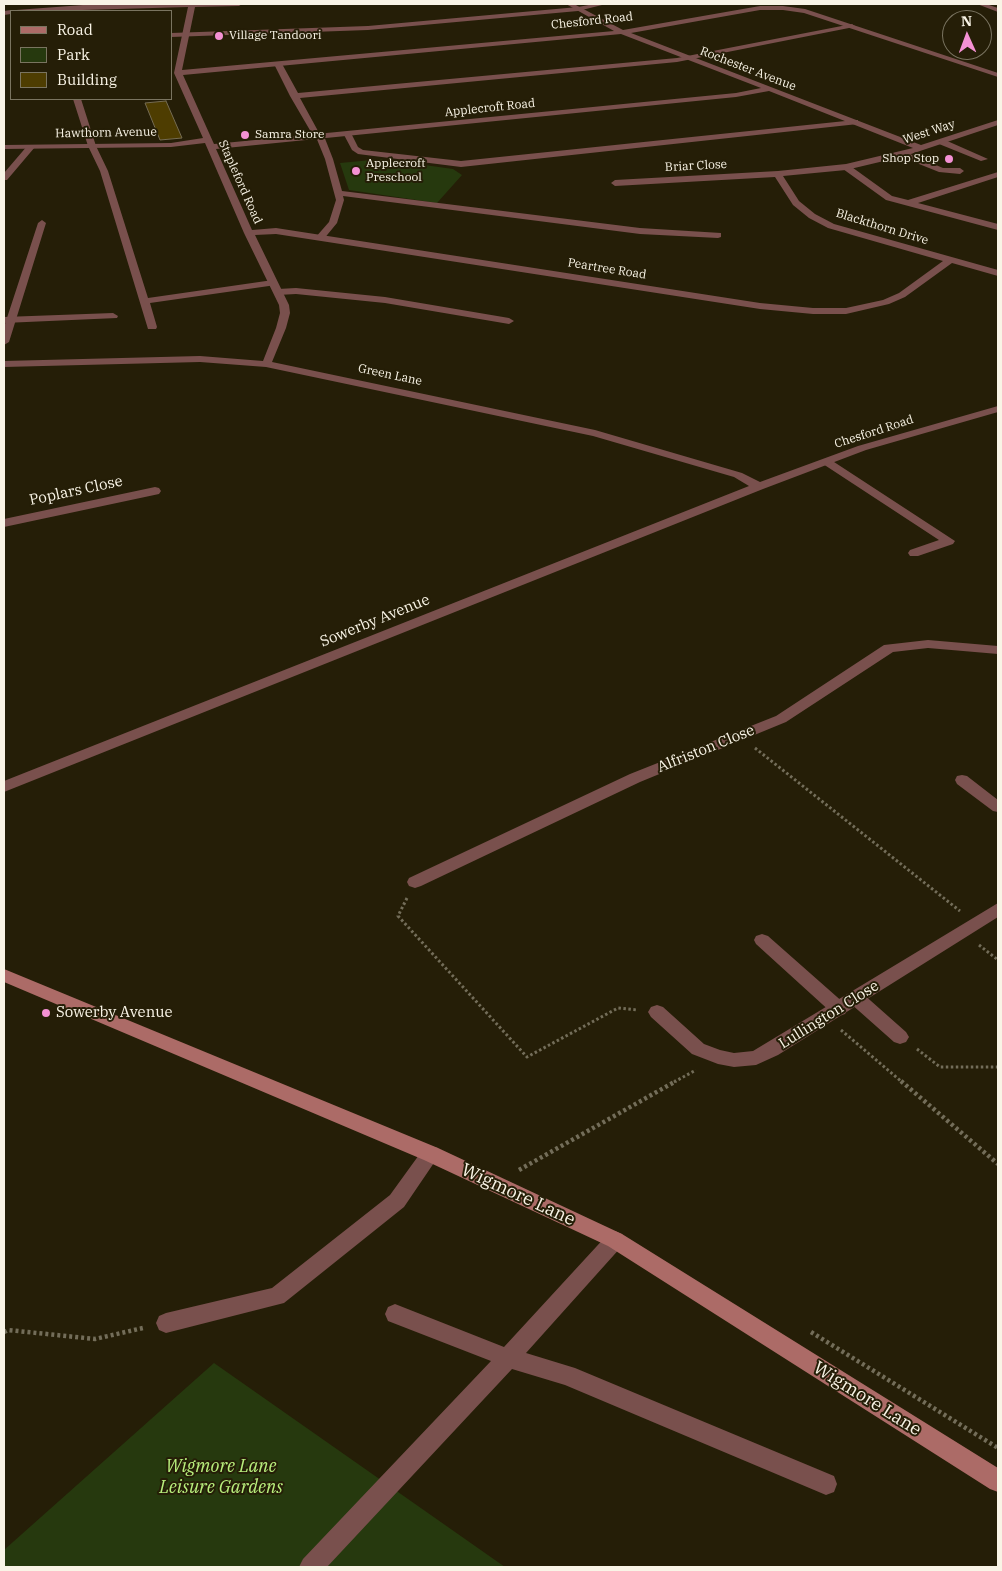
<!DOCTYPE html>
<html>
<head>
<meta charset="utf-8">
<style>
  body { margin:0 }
  #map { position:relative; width:1002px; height:1571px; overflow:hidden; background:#251e07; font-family:"IBM Plex Serif",serif }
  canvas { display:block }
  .frame { position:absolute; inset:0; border:5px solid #f9f4e6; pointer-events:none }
  .legend { position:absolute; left:10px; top:10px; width:162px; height:90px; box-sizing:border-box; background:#251e07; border:1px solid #7a7460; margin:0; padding:6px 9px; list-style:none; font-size:15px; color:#f9f4e6 }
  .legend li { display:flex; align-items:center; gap:10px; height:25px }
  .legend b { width:25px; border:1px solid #7a7460 }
  .north { position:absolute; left:942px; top:10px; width:50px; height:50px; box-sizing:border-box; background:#251e07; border:1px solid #7a7460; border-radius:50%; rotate:358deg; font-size:14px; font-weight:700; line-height:20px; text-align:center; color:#f9f4e6 }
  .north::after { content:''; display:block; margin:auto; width:18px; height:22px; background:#f491d4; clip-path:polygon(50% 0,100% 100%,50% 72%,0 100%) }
</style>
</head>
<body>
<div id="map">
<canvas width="1002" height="1571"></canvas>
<div class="frame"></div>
<ul class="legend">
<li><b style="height:6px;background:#ac6b67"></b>Road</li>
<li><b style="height:14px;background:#26390e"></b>Park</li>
<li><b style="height:14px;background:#4e3d01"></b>Building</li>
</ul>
<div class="north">N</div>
</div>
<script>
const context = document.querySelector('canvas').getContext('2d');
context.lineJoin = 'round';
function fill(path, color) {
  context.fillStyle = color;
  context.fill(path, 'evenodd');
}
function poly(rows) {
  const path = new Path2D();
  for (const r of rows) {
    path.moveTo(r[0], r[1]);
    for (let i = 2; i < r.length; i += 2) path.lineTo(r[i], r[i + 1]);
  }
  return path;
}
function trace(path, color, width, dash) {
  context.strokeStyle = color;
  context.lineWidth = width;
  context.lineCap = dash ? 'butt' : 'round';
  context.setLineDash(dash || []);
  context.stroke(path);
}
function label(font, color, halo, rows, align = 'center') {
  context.font = font + ' "IBM Plex Serif",serif';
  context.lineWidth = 4;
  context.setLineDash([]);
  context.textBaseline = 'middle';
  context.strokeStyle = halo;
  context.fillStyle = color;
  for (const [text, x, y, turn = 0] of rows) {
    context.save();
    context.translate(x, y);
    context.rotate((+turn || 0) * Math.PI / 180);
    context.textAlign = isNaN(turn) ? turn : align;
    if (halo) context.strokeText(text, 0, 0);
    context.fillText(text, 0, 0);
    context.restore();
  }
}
fill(poly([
  [382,159,453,169,462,175,437,203,349,190,340,163],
  [214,1363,505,1567,4,1567,4,1550]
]), '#26390e');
const building = poly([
  [166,101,182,138,160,140,145,103,166,101]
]);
fill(building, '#4e3d01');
trace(building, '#756c53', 1);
trace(poly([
  [755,748,960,911],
  [407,898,398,916,527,1057,618,1008,637,1010],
  [979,945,998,960],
  [841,1030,902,1082],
  [917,1049,940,1067,998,1067],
  [674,1082,696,1070]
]), '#736d59', 3, [2.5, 2.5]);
trace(poly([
  [901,1081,998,1164],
  [519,1170,676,1081],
  [4,1332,8,1330,95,1339,143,1328],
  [811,1332,998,1448]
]), '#736d59', 4.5, [3, 3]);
fill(poly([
  [594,4,606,4,578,11,368,30,171,37,171,33,368,26,578,7,594,4],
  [852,24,855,26,854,27,677,62,300,98,318,131,324,136,333,159,342,191,640,228,721,233,721,237,718,238,640,234,343,196,344,200,337,223,323,240,317,240,315,238,329,222,336,200,325,159,316,137,311,132,290,96,274,64,281,62,298,93,677,58,852,24],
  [73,99,81,99,96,146,108,171,148,298,273,280,278,283,276,285,150,303,157,327,156,329,148,329,100,171,88,146,73,99],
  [855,120,858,120,858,124,461,167,358,154,352,150,343,133,350,131,358,147,363,150,461,161,855,120],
  [939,140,945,140,988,159,981,161,939,144,939,140],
  [28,145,35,147,7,180,4,180,4,173,28,145],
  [899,152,905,152,943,168,960,168,964,171,960,174,939,172,899,156,899,152],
  [843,165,849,165,892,196,908,200,998,172,998,177,918,203,998,224,998,230,886,200,843,169,843,165],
  [296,288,385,297,509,318,514,321,509,324,385,303,296,294,278,295,273,292,278,289,296,288],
  [113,313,118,316,117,318,4,323,4,317,113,313],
  [827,459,831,460,955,541,953,544,918,556,910,556,908,553,910,550,939,540,823,464,821,462,827,459],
  [962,775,967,776,998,800,998,812,993,811,957,784,955,780,957,776,962,775],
  [762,934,768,936,845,1004,848,1009,845,1014,839,1016,833,1014,756,944,754,940,756,936,762,934],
  [856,991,862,993,906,1032,909,1037,906,1042,900,1044,894,1042,850,1003,847,998,850,993,856,991],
  [431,1146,438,1148,440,1154,404,1207,284,1303,166,1333,159,1330,156,1323,159,1316,166,1313,272,1288,390,1195,424,1148,431,1146],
  [615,1231,622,1234,625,1240,622,1246,526,1353,575,1368,834,1476,837,1484,834,1492,826,1495,565,1385,512,1369,327,1567,299,1567,303,1559,491,1361,388,1321,385,1314,388,1307,395,1304,504,1347,608,1234,615,1231]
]), '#79504d');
fill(poly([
  [242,4,239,6,195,7,182,70,614,31,566,4,574,4,623,30,760,6,783,6,805,9,998,73,998,77,804,13,783,10,760,10,631,33,921,145,998,120,998,125,905,156,846,170,783,176,799,201,815,214,834,224,998,270,998,276,952,263,905,297,889,304,846,314,813,314,760,309,276,234,255,235,289,305,290,313,286,328,272,362,595,430,742,473,760,482,858,446,998,406,998,412,866,450,763,489,4,792,4,781,749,486,734,477,593,436,266,367,200,362,4,367,4,361,200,356,263,361,276,328,280,313,279,305,244,233,205,143,171,147,4,149,4,145,171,143,203,138,174,73,188,7,47,11,15,11,16,10,83,5,242,4],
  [621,34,761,88,736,93,214,144,183,75,621,34],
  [769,91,913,148,846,164,778,171,615,180,611,183,615,186,775,177,793,205,809,218,828,228,943,261,899,293,883,300,846,308,813,308,760,303,276,228,252,230,216,149,736,97,769,91],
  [977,4,986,4,998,8,998,12,977,4],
  [11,10,14,11,11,11,11,14,4,15,4,11,11,10],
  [42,220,46,223,9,342,4,345,4,327,38,223,42,220],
  [155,487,159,488,161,491,159,494,4,527,4,519,155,487],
  [928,640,998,646,998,654,928,648,893,652,786,722,640,782,421,886,415,888,409,886,407,882,409,878,630,774,776,716,884,645,928,640],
  [998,903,998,917,778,1055,756,1065,734,1067,718,1064,692,1054,651,1017,648,1012,651,1007,657,1005,663,1007,704,1044,720,1050,734,1053,753,1051,998,903]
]), '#79504d');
fill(poly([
  [4,969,438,1148,622,1234,998,1468,998,1492,990,1489,608,1246,424,1160,4,982,4,969]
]), '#ac6b67');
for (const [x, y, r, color] of [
  [219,36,5,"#f491d4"],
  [245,135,5,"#f491d4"],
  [949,159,5,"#f491d4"],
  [356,171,5,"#f491d4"],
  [46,1013,5,"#f491d4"]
]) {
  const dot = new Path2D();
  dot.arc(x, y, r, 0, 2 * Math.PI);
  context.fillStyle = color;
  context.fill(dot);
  trace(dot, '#251e07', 2);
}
label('12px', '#f9f4e6', '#251e07', [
  ["Chesford Road",592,21,-6],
  ["Rochester Avenue",748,69,21],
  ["Applecroft Road",490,108,-6],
  ["West Way",929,132,-18],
  ["Hawthorn Avenue",106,133,-1],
  ["Briar Close",696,166,-3],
  ["Stapleford Road",240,182,66],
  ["Blackthorn Drive",882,227,17],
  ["Peartree Road",607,269,9],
  ["Green Lane",390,375,12],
  ["Chesford Road",874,432,-18]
]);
label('12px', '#f9f4e6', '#251e07', [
  ["Village Tandoori",229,36],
  ["Samra Store",255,135],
  ["Shop Stop",939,159,"right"],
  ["Applecroft",366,164],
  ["Preschool",366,178]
], 'left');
label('15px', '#f9f4e6', '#251e07', [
  ["Poplars Close",76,491,-12],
  ["Sowerby Avenue",375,621,-22],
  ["Alfriston Close",706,749,-22],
  ["Lullington Close",829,1015,-32]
]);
label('15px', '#f9f4e6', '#251e07', [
  ["Sowerby Avenue",56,1013]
], 'left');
label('18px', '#f9f4e6', '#251e07', [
  ["Wigmore Lane",518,1195,25],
  ["Wigmore Lane",867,1399,32]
]);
label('italic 18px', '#b9ef7d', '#251e07', [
  ["Wigmore Lane",221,1467],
  ["Leisure Gardens",221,1488]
]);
</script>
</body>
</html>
